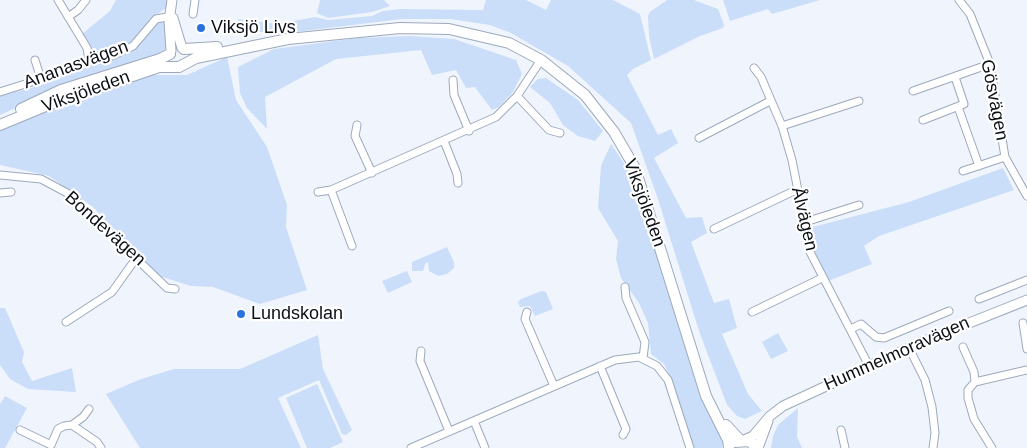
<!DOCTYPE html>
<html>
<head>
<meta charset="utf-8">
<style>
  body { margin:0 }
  canvas { display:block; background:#f0f5fd }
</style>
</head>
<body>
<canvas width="1027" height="448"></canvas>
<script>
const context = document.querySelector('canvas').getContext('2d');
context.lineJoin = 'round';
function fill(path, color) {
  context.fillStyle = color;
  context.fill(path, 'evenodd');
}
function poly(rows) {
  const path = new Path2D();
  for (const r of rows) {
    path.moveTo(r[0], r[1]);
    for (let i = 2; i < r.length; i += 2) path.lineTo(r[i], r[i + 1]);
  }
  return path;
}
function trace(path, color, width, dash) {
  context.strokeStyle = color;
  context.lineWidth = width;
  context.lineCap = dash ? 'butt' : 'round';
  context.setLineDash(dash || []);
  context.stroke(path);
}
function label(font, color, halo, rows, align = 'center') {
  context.font = font + ' Arial,sans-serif';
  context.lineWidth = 4.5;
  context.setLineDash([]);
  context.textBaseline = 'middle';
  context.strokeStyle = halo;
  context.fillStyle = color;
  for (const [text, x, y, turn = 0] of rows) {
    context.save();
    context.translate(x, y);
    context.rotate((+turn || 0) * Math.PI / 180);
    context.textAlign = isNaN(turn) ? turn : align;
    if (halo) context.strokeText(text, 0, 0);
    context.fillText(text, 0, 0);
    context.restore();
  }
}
fill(poly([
  [116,0,167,0,166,8,150,19,131,43,111,52,94,54,90,52,82,34,110,11],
  [320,0,384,0,390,6,372,12,328,18,317,13],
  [486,0,526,0,546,10,551,0,613,0,640,14,651,60,633,69,627,75,658,135,671,129,678,143,654,158,686,218,702,217,707,233,691,242,714,303,729,299,737,328,722,334,748,394,762,411,745,419,737,416,727,405,699,331,658,199,631,123,568,66,511,33,490,25,450,19,402,19,278,34,237,29,238,19,277,24,315,17,328,20,372,16,383,11,400,9,483,10],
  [667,0,694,0,718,9,724,25,723,28,700,36,654,59,649,36,648,16,650,12],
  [723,0,820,0,772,14,768,9,730,21],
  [163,21,168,25,167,51,162,55,63,86,0,115,0,96,31,88,75,68,134,48,157,22],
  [409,36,454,39,516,60,522,74,513,92,499,107,492,110,475,87,466,88,456,70,432,75,421,50,336,59,265,97,267,129,247,108,240,93,238,67,274,49,358,38],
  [227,57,236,100,267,147,287,205,286,227,307,290,260,304,213,287,191,286,159,276,93,207,49,176,0,165,0,129,53,106,147,75,187,75],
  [546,78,578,100,603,131,595,141,578,136,563,125,550,103,530,87,538,79],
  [611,144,630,172,700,390,724,440,722,448,693,448,671,379,664,364,651,354,648,323,639,303,621,278,616,259,618,241,598,208,601,166],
  [1003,168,1014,190,879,236,864,246,872,264,828,281,812,251,806,233,809,228,909,202],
  [447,247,454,262,454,268,447,274,438,276,429,271,428,262,425,264,423,271,412,271,412,262],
  [407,271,412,282,388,293,382,281],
  [541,291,546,292,553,309,535,316,530,306,520,307,518,302,521,299],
  [0,308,5,308,24,352,22,362,32,381,72,368,76,392,28,389,10,379,0,365],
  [778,333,788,351,771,359,762,342],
  [318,335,323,369,352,430,346,435,342,434,319,380,278,398,301,448,140,448,106,394,141,379,174,369,240,369],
  [317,384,343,442,330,448,307,448,286,398],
  [5,396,27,408,5,448,0,448,0,404],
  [798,408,797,437,802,448,771,448,773,436,778,425]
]), '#caddf9');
const minor = poly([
  [58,0,87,48,89,60],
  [959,0,970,14,990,64,1005,157,1027,196],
  [193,14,195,0],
  [68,17,78,10,86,0],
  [35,60,41,79],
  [754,68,761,77,782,126,792,160,810,252,869,366],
  [453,80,454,95,469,131],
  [913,91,990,64],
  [0,92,41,79,89,60,112,56,133,46,156,19,172,16],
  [517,96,549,130,560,133],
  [958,107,979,166],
  [923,120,964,104,955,77],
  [357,125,355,136,372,173],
  [782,126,859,101],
  [699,138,770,101],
  [444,141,457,174,458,183],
  [963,171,1005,157],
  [0,175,41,179,69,194,167,288,175,289],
  [331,190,352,246],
  [318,192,331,190,496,117,517,96,541,60],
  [0,193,11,192],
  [802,223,859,205],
  [714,229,796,190],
  [625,287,626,298,645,342,643,358],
  [979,299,1027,280],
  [527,312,525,319,554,386],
  [752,312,822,278],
  [66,322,112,292,137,257],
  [1023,323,1027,349],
  [851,329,861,324,876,337,884,338,949,311],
  [963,347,974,372,975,382,968,390,968,398,974,419,992,448],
  [909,348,925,380,932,407,935,433,933,448],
  [421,351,420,361,449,431],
  [600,366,626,429,623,435],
  [975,382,1027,370],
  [474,421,485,448],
  [72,425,83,417,89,409],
  [20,430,51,445,58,429,64,426,72,425,97,442,101,448],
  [841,430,845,448],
  [411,448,615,360,639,357,657,366,668,380,690,448]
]);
const tertiary = poly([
  [173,18,182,48],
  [171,51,169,21,172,0],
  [744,440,753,436,770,416,783,406,924,341,1027,300],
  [758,448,768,421]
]);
const secondary = poly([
  [184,49,217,47],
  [21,109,61,90,160,59,170,54],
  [0,125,53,103,159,67,179,67,196,58,288,39,400,28,449,29,509,43,541,60,585,95,614,132,635,168,706,396,728,440,729,447],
  [726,425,740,440],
  [735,442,749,441,757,448]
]);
trace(minor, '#9ca9bc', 9);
trace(tertiary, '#9ca9bc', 11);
trace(secondary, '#9ca9bc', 12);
trace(minor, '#fff', 7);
trace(tertiary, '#fff', 9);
trace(secondary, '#fff', 10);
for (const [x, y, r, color] of [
  [201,28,5,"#2c72de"],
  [241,314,5,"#2c72de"]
]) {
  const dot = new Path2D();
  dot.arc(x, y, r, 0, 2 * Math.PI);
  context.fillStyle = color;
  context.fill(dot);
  trace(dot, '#fff', 2);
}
label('18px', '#0b1016', '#fff', [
  ["Viksjö Livs",211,28],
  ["Lundskolan",251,314]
], 'left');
label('18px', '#0b1016', '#fff', [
  ["Ananasvägen",76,65,-20],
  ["Viksjöleden",86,92,-20],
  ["Gösvägen",994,100,79],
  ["Viksjöleden",644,203,70],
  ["Ålvägen",804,219,77],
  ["Bondevägen",105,229,42],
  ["Hummelmoravägen",897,354,-24]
]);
</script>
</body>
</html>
